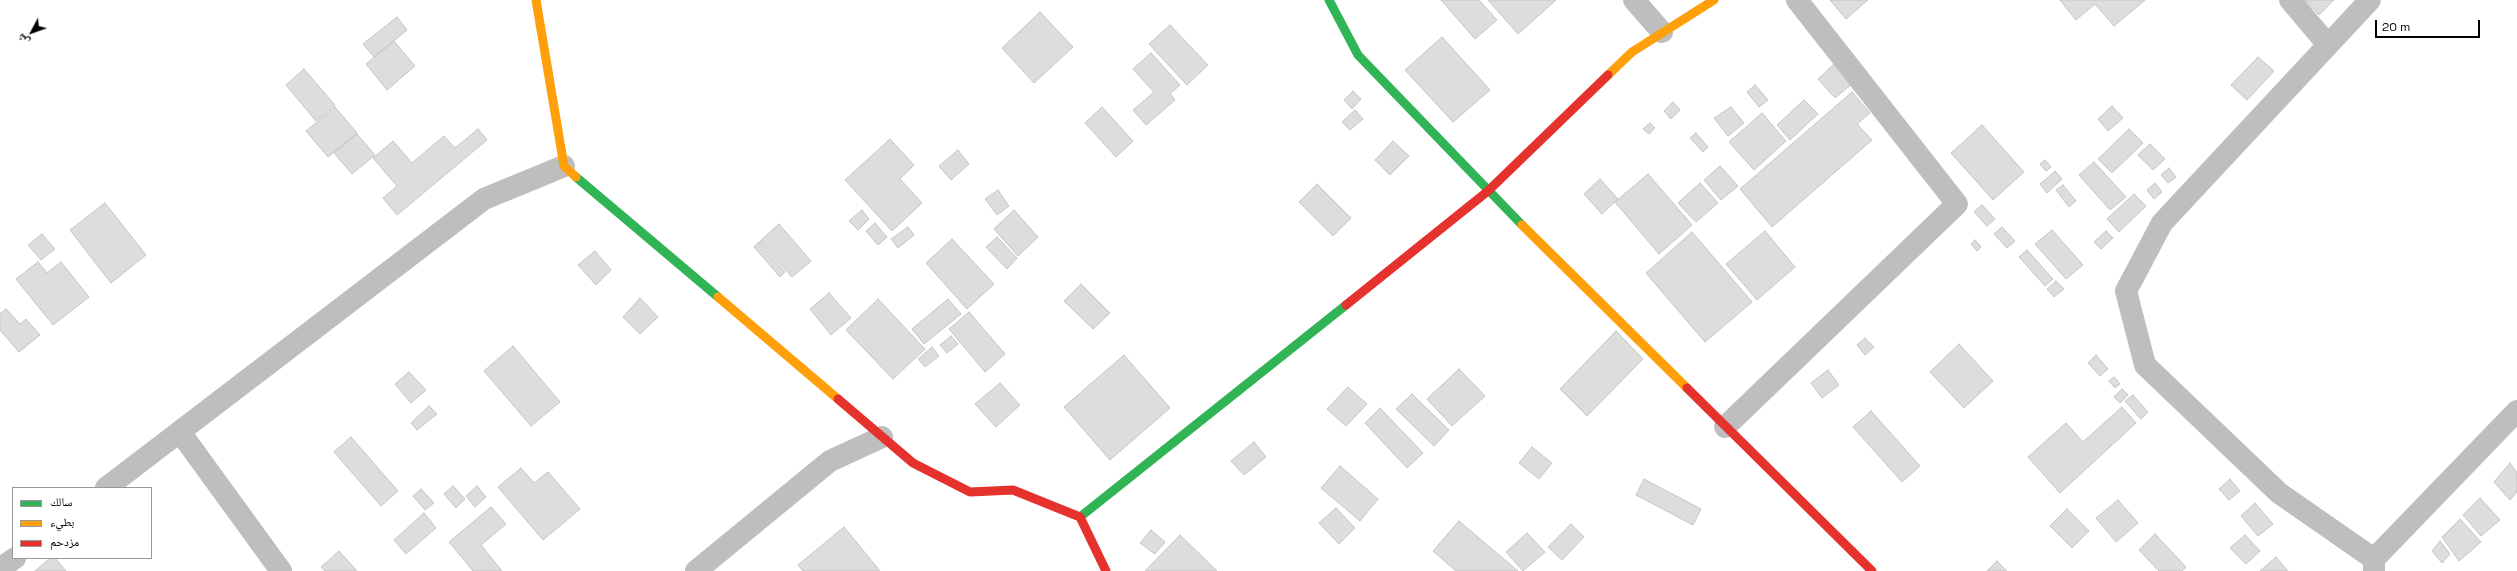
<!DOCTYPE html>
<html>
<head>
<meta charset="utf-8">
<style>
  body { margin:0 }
  #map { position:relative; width:2517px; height:571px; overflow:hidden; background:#fff; font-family:"Space Grotesk","Noto Naskh Arabic",sans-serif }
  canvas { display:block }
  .legend { position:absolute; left:12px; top:487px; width:140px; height:72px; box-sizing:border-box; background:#fff; border:1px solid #999; margin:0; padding:5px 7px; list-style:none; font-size:12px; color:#000 }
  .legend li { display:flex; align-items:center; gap:8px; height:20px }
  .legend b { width:20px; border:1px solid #999 }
  .north { position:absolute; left:12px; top:12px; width:40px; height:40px; -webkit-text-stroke:3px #fff; paint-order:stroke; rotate:229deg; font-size:11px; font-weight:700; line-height:16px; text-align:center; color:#000 }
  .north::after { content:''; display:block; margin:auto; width:14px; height:18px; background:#000; clip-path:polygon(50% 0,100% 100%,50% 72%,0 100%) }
  .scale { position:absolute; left:2375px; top:20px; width:105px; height:18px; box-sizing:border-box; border:2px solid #000; border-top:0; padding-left:5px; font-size:12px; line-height:14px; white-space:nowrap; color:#000; -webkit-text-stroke:3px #fff; paint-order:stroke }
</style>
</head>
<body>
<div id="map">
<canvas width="2517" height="571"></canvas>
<ul class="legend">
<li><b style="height:5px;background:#30b455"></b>سالك</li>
<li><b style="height:5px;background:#ff9f0a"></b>بطيء</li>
<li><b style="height:5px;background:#e5322d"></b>مزدحم</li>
</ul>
<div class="north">ش</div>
<div class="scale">20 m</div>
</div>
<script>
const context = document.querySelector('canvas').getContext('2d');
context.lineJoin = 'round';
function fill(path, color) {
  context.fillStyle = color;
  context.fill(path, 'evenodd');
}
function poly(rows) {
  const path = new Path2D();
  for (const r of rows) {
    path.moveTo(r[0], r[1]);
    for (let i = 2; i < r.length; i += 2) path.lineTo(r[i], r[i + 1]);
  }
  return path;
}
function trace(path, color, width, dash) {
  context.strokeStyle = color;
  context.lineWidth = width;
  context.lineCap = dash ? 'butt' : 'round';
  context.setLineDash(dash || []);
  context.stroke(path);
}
const building = poly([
  [1441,0,1479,0,1497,20,1475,39,1441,0],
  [1488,0,1556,0,1518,34,1488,0],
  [1830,0,1868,0,1846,19,1830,0],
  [2060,0,2145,0,2114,26,2095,4,2076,20,2060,0],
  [2305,0,2334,0,2319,15,2305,0],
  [1040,12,1073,47,1034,83,1002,48,1040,12],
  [397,17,407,30,374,57,363,44,397,17],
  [1170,25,1208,65,1187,85,1149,44,1170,25],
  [1442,37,1490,90,1453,122,1405,70,1442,37],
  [394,41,415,66,387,90,366,64,394,41],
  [1151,53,1180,85,1170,94,1175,100,1146,125,1133,110,1154,92,1133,69,1151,53],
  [2258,57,2274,71,2247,100,2231,85,2258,57],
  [1834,64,1852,84,1835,98,1818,79,1834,64],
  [304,69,335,105,316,121,286,85,304,69],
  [1755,85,1768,100,1759,107,1747,92,1755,85],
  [1353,91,1361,99,1352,109,1344,100,1353,91],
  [1852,92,1870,113,1857,124,1872,140,1772,227,1740,189,1852,92],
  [1804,100,1818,114,1790,140,1777,125,1804,100],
  [1673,102,1680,110,1671,119,1664,111,1673,102],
  [2112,106,2123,118,2108,131,2098,119,2112,106],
  [335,107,357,133,328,157,306,131,335,107],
  [1102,107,1133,141,1116,157,1085,123,1102,107],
  [1731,107,1744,123,1728,136,1714,118,1731,107],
  [1355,110,1363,119,1350,130,1342,122,1355,110],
  [1762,113,1786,141,1754,170,1729,142,1762,113],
  [1650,123,1655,128,1649,134,1643,129,1650,123],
  [1982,125,2024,172,1993,200,1951,153,1982,125],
  [478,129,487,140,397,215,383,198,397,186,373,158,393,141,412,163,444,136,455,148,478,129],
  [2129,129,2143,143,2112,173,2098,159,2129,129],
  [1696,133,1708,147,1703,152,1690,138,1696,133],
  [357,134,375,155,352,174,334,153,357,134],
  [890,139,914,165,900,179,922,203,892,231,845,180,890,139],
  [1393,141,1409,156,1390,175,1375,160,1393,141],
  [2150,144,2165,159,2153,170,2138,155,2150,144],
  [958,150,969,164,951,180,939,166,958,150],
  [2045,160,2051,167,2046,171,2040,164,2045,160],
  [2094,162,2126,197,2110,210,2079,175,2094,162],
  [1720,166,1738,186,1721,200,1704,180,1720,166],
  [2169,168,2176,177,2168,183,2161,175,2169,168],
  [2055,171,2062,179,2047,193,2040,184,2055,171],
  [1648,174,1692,225,1659,254,1615,202,1648,174],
  [1600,179,1618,199,1602,214,1584,194,1600,179],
  [1700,183,1718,203,1696,222,1678,203,1700,183],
  [2155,183,2162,192,2154,199,2147,190,2155,183],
  [1317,184,1351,218,1333,236,1299,202,1317,184],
  [2063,185,2076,201,2069,207,2056,190,2063,185],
  [998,190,1009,206,997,215,985,199,998,190],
  [2134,194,2146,206,2119,232,2107,219,2134,194],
  [105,203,146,255,111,283,70,230,105,203],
  [1982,205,1995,219,1987,226,1974,212,1982,205],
  [862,210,869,219,858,230,849,221,862,210],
  [1014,210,1038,237,1018,256,994,229,1014,210],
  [875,223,887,237,878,245,866,231,875,223],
  [779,224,811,261,792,277,760,241,779,224],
  [908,227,914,235,898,248,891,239,908,227],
  [2002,227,2015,241,2007,248,1994,234,2002,227],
  [2052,230,2083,265,2066,279,2035,244,2052,230],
  [1765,231,1795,267,1757,300,1726,264,1765,231],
  [2106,231,2113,238,2101,249,2094,242,2106,231],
  [1692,232,1752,302,1705,342,1646,273,1692,232],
  [42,234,55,249,41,260,28,245,42,234],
  [997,237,1017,258,1007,269,986,247,997,237],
  [952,239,994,284,967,309,926,263,952,239],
  [1975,240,1981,247,1977,251,1971,244,1975,240],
  [759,242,785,272,780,277,754,247,759,242],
  [2027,250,2053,279,2045,286,2019,257,2027,250],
  [595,251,611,270,596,285,578,265,595,251],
  [38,262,47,273,61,262,89,297,53,325,16,279,38,262],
  [2056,281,2064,289,2054,297,2047,289,2056,281],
  [1081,284,1110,313,1093,329,1064,301,1081,284],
  [829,293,851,318,831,335,810,309,829,293],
  [640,298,658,317,640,334,623,317,640,298],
  [878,299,925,349,893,379,846,330,878,299],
  [948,299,961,314,924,344,912,329,948,299],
  [6,309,20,324,26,319,40,335,19,352,0,330,0,314,6,309],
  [969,312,1005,354,985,372,949,329,969,312],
  [1616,331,1643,359,1587,416,1560,389,1616,331],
  [951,336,958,344,947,353,940,345,951,336],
  [1865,338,1874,347,1865,355,1857,345,1865,338],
  [1959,344,1993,381,1964,408,1930,372,1959,344],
  [513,346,560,402,531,426,484,371,513,346],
  [932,347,939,356,925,367,918,359,932,347],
  [1124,355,1170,408,1110,460,1064,407,1124,355],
  [2096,355,2108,369,2100,376,2088,363,2096,355],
  [1459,369,1485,396,1452,426,1427,399,1459,369],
  [1828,370,1839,385,1822,398,1811,383,1828,370],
  [409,372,426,390,411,403,395,384,409,372],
  [2114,377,2120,384,2115,388,2109,381,2114,377],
  [1000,383,1020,405,996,427,975,404,1000,383],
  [1348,387,1367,404,1346,426,1327,409,1348,387],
  [2122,389,2128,395,2120,403,2114,397,2122,389],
  [1412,394,1449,430,1434,446,1396,409,1412,394],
  [2133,395,2148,412,2141,419,2125,401,2133,395],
  [429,406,437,414,417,430,411,423,429,406],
  [2122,407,2136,423,2060,493,2028,457,2066,423,2083,442,2122,407],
  [1380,408,1423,453,1407,468,1365,423,1380,408],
  [1871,411,1920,466,1902,482,1853,427,1871,411],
  [351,437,398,491,381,506,334,452,351,437],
  [1254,442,1266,457,1244,475,1231,461,1254,442],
  [1532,447,1552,463,1539,479,1519,463,1532,447],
  [2510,463,2517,473,2517,492,2510,500,2494,482,2510,463],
  [1340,466,1378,499,1360,521,1321,488,1340,466],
  [521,468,534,483,548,472,580,509,543,540,498,487,521,468],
  [1644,479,1701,509,1693,525,1636,495,1644,479],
  [2230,479,2240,491,2229,500,2219,489,2230,479],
  [453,486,465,499,456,508,444,494,453,486],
  [477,486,486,497,475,507,466,496,477,486],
  [421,489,434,503,425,510,413,496,421,489],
  [2480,498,2500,520,2481,536,2463,515,2480,498],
  [2118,500,2138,523,2116,542,2096,518,2118,500],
  [2255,503,2273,524,2258,536,2241,516,2255,503],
  [491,507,506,524,481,545,502,571,473,571,449,542,491,507],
  [1336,508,1355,528,1339,544,1319,523,1336,508],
  [2067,509,2089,531,2072,548,2050,526,2067,509],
  [424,513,436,528,406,554,394,540,424,513],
  [2460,519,2481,542,2459,561,2442,537,2460,519],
  [1459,521,1518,571,1456,571,1433,551,1459,521],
  [1571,524,1584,537,1562,560,1548,547,1571,524],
  [844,527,880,571,803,571,798,565,844,527],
  [1151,530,1165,542,1155,554,1140,543,1151,530],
  [1527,533,1545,552,1523,571,1506,552,1527,533],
  [2155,534,2186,567,2182,571,2159,571,2139,550,2155,534],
  [1180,535,1217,571,1145,571,1180,535],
  [2245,535,2260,551,2246,564,2230,548,2245,535],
  [2440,541,2450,554,2442,563,2432,551,2440,541],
  [339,551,357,571,325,571,321,567,339,551],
  [2276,557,2288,571,2260,571,2276,557],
  [50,558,55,558,66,571,35,571,50,558],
  [1997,561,2007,571,1987,571,1997,561]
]);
fill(building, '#ddd');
trace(building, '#c5c5c5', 1);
trace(poly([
  [1634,0,1662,32],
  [2290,0,2328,45],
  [2370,0,2162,223,2126,291,2145,365,2279,493,2374,559],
  [1725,427,1957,204,1797,0],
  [180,432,281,571],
  [106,488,484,199,564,166],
  [0,569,15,558],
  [696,571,830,461,882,437],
  [2374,571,2374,559,2517,411]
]), '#bebebe', 22);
trace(poly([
  [1329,0,1358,55,1522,225],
  [576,177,718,297],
  [1080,517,1346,305]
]), '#30b455', 9);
trace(poly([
  [536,0,564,166,576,177],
  [1608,75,1632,52,1714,0],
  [1522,225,1687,388],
  [718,297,838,399]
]), '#ff9f0a', 9);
trace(poly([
  [1346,305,1488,191,1608,75],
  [1687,388,1872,571],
  [838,399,913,463,970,492,1013,490,1080,517,1106,571]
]), '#e5322d', 9);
</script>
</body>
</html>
